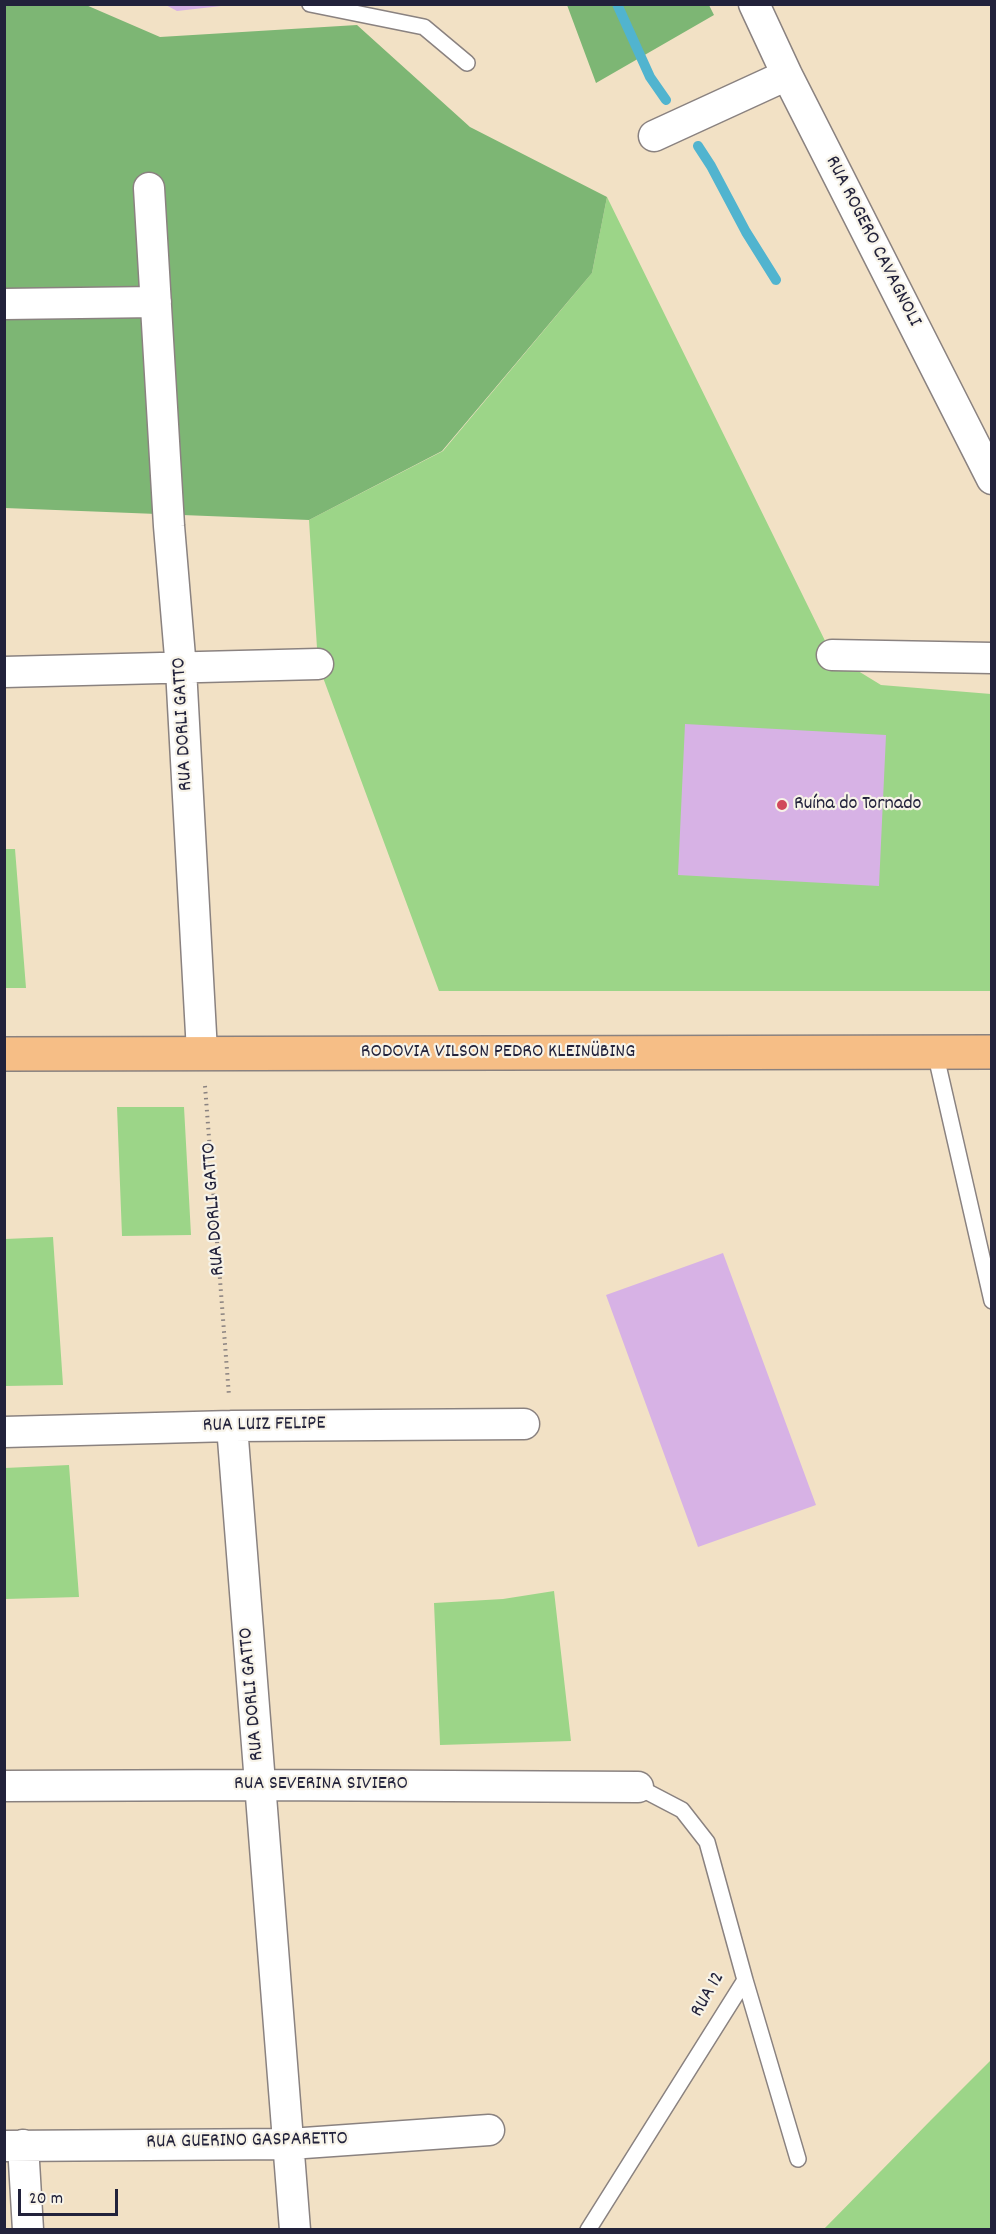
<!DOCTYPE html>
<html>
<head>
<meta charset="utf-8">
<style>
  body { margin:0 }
  #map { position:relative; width:996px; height:2234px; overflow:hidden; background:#f2e1c5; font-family:Dekko,sans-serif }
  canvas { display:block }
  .frame { position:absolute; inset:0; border:6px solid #22223b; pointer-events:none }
  .scale { position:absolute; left:18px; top:2189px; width:100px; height:27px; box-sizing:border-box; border:3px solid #22223b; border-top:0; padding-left:8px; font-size:18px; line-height:21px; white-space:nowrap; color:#22223b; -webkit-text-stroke:4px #f7f3e8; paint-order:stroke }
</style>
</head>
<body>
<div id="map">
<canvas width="996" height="2234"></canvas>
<div class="frame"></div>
<div class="scale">20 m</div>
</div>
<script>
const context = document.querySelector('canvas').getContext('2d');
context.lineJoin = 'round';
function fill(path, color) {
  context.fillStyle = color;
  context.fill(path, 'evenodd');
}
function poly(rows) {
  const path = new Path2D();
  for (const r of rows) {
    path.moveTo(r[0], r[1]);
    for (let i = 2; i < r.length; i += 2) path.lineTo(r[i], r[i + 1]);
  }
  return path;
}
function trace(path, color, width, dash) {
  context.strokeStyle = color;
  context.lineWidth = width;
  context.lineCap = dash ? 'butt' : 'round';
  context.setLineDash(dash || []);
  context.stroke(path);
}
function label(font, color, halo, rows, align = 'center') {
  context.font = font + ' Dekko,sans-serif';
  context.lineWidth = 4.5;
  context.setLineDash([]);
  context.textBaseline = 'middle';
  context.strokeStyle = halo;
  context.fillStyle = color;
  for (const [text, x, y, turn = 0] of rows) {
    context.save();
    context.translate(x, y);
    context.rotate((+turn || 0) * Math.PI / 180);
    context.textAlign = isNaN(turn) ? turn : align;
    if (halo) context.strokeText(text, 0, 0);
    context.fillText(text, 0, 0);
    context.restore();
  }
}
fill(poly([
  [607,197,832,655,881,685,991,694,991,991,439,991,318,664,309,520,443,451,592,273],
  [4,849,15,849,26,988,5,988],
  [117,1107,184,1107,191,1235,122,1236],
  [53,1237,63,1385,5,1386,5,1239],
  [69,1465,79,1597,5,1599,5,1468],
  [554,1591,571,1741,440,1745,434,1603,503,1599],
  [991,2060,991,2229,824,2229,931,2120]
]), '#9cd588');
fill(poly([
  [5,5,86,5,160,37,357,25,470,127,607,197,592,273,442,451,309,520,5,508],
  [567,5,709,5,714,15,596,83]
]), '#7db674');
trace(poly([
  [617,4,650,77,666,100],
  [698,146,711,166,746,232,776,280]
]), '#51b4cf', 10);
fill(poly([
  [164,4,221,4,221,6,177,11],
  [685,724,886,735,879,886,678,875],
  [723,1253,816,1505,698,1547,606,1295]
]), '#d7b2e5');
const service = poly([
  [310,4,424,27,467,63],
  [935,1052,992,1301],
  [745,1980,798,2159],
  [588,2230,745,1980,707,1842,682,1810,638,1787]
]);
const minor = poly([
  [754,4,787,75,992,479],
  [654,136,787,75],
  [149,188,169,526,181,669,202,1052],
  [4,304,156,302],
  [832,655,992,658],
  [4,672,318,664],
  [232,1426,295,2230],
  [4,1432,232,1426,524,1424],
  [4,1786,261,1785,638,1787],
  [23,2145,28,2230],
  [4,2146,290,2144,489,2130]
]);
const primary = poly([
  [4,1054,992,1052]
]);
trace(service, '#8a8280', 18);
trace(minor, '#8a8280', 33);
trace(primary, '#8a8280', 36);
trace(poly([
  [205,1086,229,1396]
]), '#8a8280', 4, [1.5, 4.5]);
trace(service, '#fff', 15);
trace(minor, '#fff', 30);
trace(primary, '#f6be86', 33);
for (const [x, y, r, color] of [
  [782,805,6,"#d1495b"]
]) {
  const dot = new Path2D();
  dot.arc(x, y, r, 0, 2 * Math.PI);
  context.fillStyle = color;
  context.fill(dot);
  trace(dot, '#f7f3e8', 2);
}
label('20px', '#22223b', '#f7f3e8', [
  ["RUA ROGERO CAVAGNOLI",872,242,63],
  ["RUA DORLI GATTO",184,724,-93],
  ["RODOVIA VILSON PEDRO KLEINÜBING",498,1053],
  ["RUA DORLI GATTO",215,1209,-94],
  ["RUA LUIZ FELIPE",264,1426,-1],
  ["RUA DORLI GATTO",253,1694,-95],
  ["RUA SEVERINA SIVIERO",321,1785],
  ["RUA 12",709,1995,-60],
  ["RUA GUERINO GASPARETTO",247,2142,-1]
]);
label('20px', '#22223b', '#f7f3e8', [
  ["Ruína do Tornado",794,805]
], 'left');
</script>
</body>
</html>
